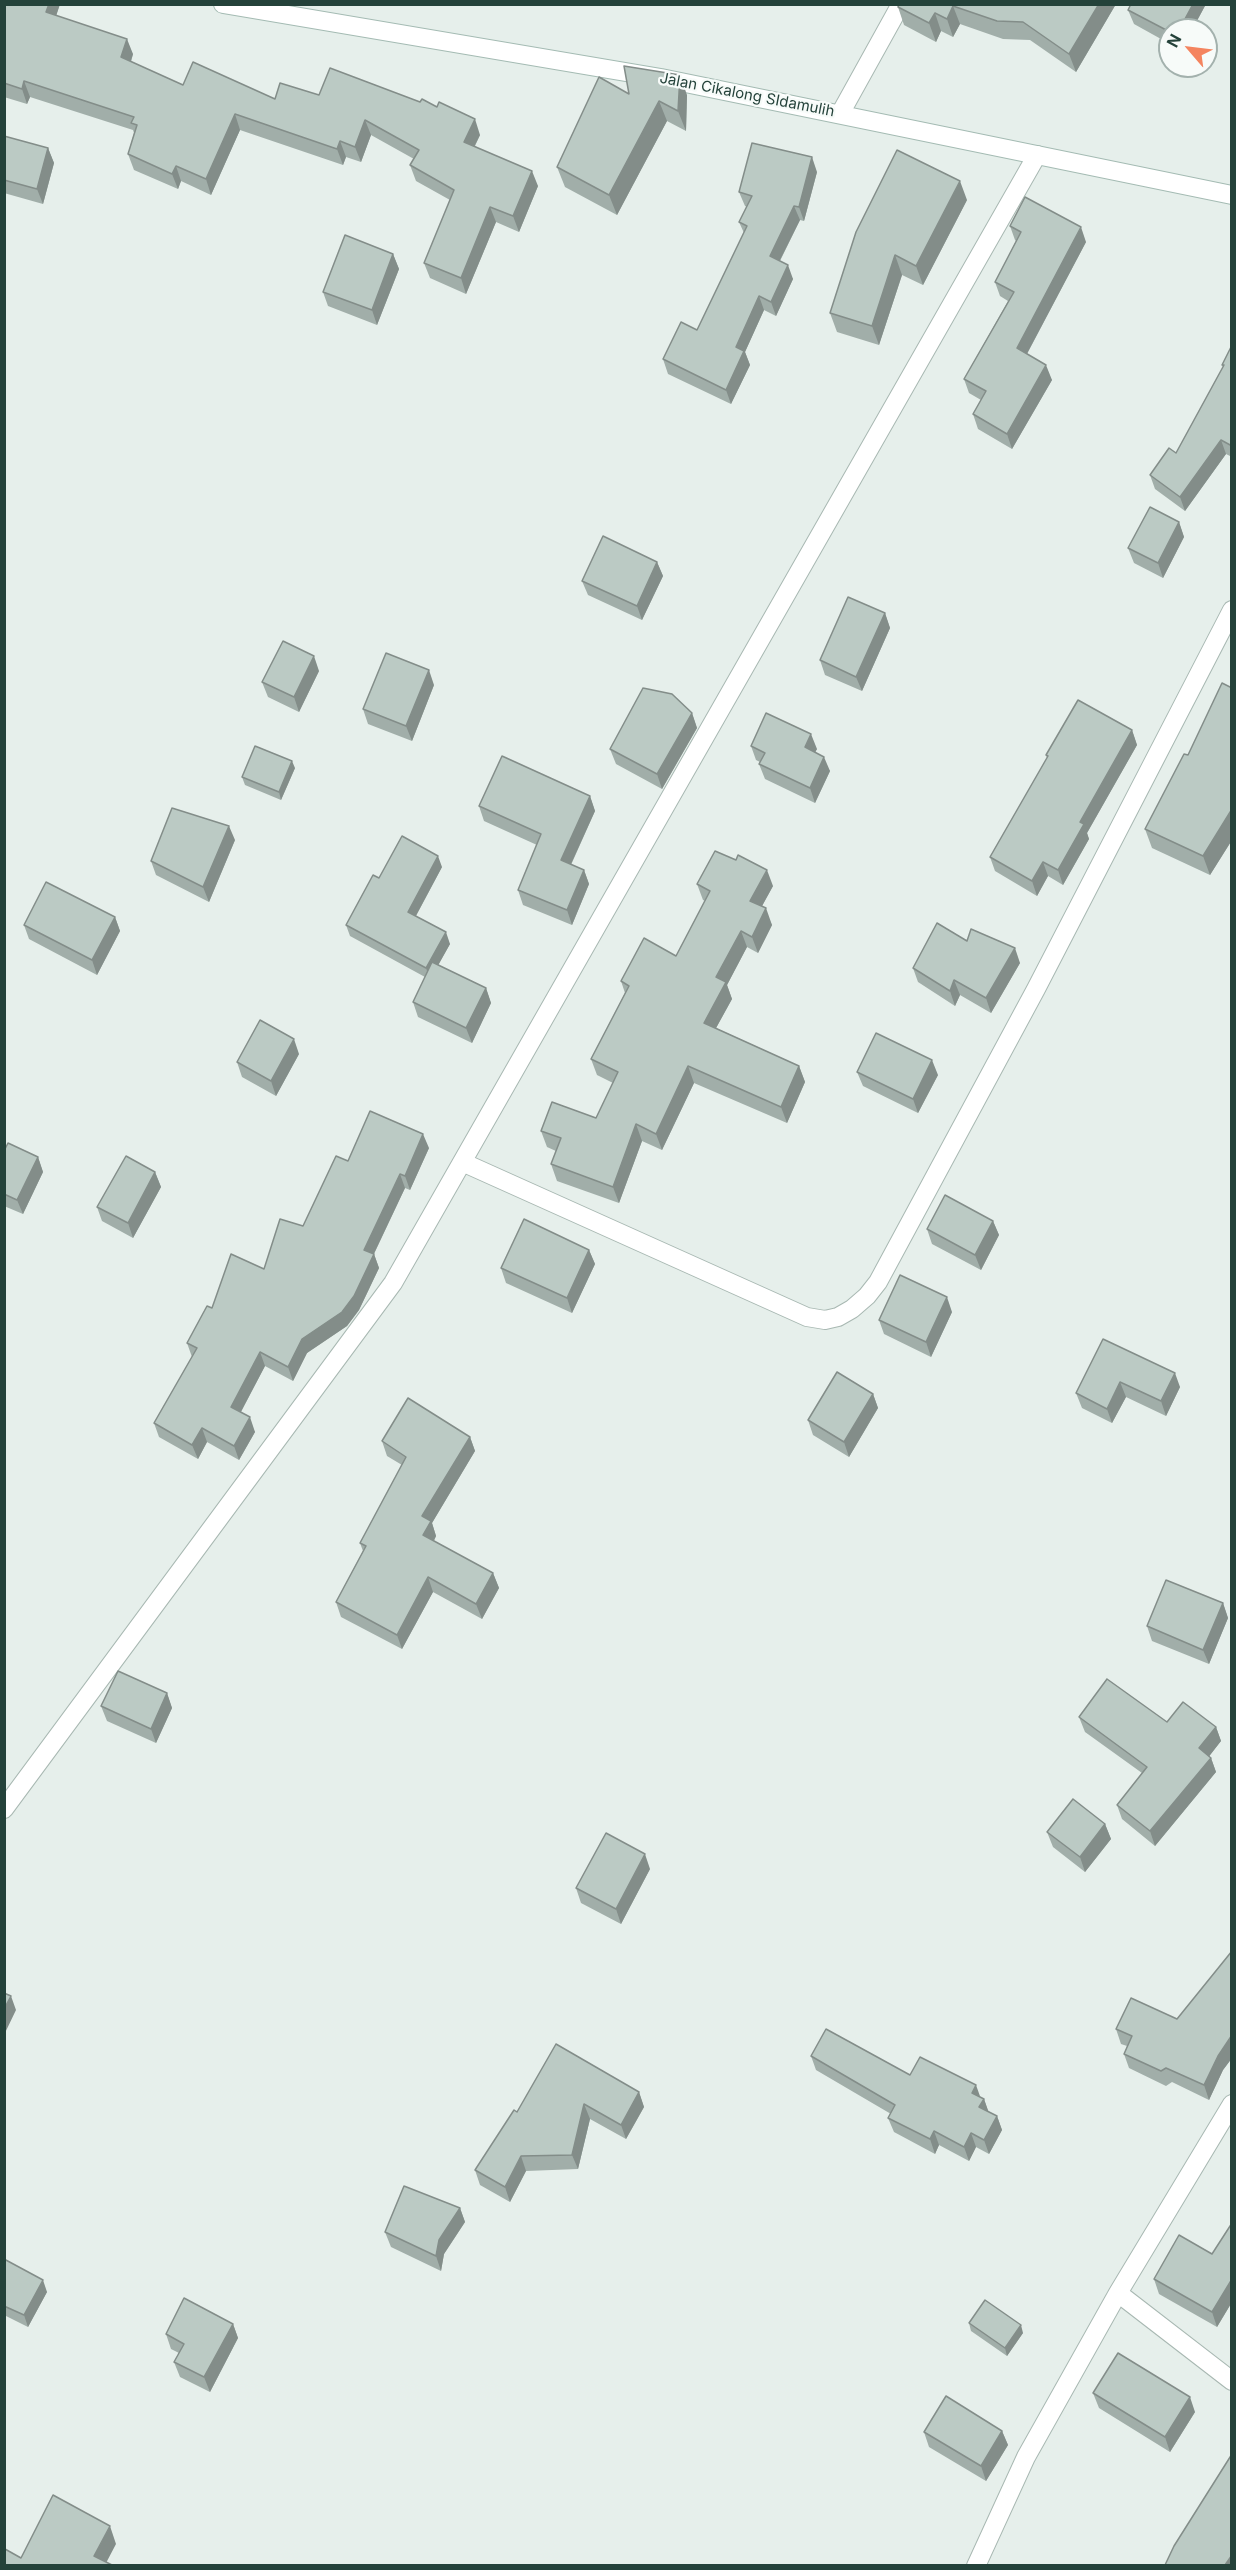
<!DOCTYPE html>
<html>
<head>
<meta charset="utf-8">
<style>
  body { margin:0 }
  #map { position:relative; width:1236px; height:2570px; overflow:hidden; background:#e6efeb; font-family:Inter,sans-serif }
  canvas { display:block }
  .frame { position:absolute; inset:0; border:6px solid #24423a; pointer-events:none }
  .north { position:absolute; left:1158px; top:18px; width:60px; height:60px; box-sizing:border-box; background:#f7fbf9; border:2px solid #a3b1ad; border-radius:50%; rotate:298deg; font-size:16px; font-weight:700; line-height:24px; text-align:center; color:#24423a }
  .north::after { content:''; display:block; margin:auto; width:21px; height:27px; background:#f4845f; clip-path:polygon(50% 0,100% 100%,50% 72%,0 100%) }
</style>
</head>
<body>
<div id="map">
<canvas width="1236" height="2570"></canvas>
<div class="frame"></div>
<div class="north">N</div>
</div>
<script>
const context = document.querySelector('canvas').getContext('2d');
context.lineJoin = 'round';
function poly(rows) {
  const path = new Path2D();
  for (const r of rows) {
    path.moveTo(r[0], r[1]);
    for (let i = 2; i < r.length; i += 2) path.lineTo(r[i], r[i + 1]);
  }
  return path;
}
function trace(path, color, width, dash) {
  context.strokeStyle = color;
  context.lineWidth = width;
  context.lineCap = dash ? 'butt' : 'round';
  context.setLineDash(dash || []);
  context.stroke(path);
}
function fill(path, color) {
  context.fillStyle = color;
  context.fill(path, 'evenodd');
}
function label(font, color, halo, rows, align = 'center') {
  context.font = font + ' Inter,sans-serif';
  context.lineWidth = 4.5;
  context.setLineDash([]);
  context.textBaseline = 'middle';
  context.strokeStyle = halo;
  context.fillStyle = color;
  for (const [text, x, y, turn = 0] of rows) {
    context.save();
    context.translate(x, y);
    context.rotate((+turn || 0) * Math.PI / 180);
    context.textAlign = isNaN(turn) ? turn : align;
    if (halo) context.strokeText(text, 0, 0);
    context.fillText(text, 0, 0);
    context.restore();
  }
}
const street = poly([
  [840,114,901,4],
  [462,1162,807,1317,825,1320,838,1317,852,1309,867,1296,878,1282,1036,989,1232,610],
  [4,1809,393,1283,1037,155],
  [1118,2293,1232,2104],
  [976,2566,1026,2457,1118,2293,1232,2381]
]);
const secondary = poly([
  [223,4,661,78,1232,195]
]);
trace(street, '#a8b8b2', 20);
trace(secondary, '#a4bbb3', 20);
trace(street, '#fff', 18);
trace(secondary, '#fff', 18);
fill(poly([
  [5,4,60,4,56,16,133,54,131,62,183,85,275,99,319,95,480,135,475,146,538,186,519,232,496,222,466,294,430,278,424,263,450,200,416,181,410,165,414,159,371,135,361,162,346,157,343,165,240,130,211,195,181,181,178,189,134,170,128,154,134,133,133,130,30,97,27,104,4,97],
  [899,4,1116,4,1076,72,1030,40,1003,39,960,24,953,37,941,31,936,42,904,25,898,7],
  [1131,4,1206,4,1192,30,1170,30,1170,44,1134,24,1128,10],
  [629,94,687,95,686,131,667,121,617,215,565,187,557,167],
  [4,136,48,148,54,163,43,204,4,193],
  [817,172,804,221,800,220,780,261,793,279,776,316,764,310,745,352,750,365,731,404,668,374,663,359,697,330,744,233,739,222,747,207,745,206,739,192],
  [967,200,923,285,902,275,879,345,837,332,830,313,856,232],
  [1010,226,1086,242,1027,354,1052,380,1012,449,978,429,973,414,981,400,969,393,964,379,1008,301,1000,296,995,282,1016,241,1015,240],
  [393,254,399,269,377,325,328,306,323,292],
  [1232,345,1232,457,1226,454,1185,511,1155,489,1150,475,1176,453,1223,367,1222,365],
  [1179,522,1184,537,1163,578,1134,563,1128,548],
  [657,562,663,576,642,620,588,595,582,581],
  [885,613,890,628,862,691,825,675,820,660],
  [319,671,299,712,268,697,262,682],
  [434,685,412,741,368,724,363,709],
  [1232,688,1232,840,1210,875,1152,848,1145,829,1188,755],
  [692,713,697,728,662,789,616,764,610,749],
  [1132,730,1137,745,1087,833,1089,839,1063,885,1048,876,1037,896,995,871,990,857,1047,758,1046,755],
  [751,746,817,749,815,752,830,771,815,803,765,779,759,764,760,762,756,760],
  [295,768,281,800,245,785,242,777],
  [590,796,595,811,571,865,584,870,589,884,572,925,523,905,518,890,537,845,484,821,479,806],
  [235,840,209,902,156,875,151,861],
  [442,867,416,916,450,944,438,965,486,988,491,1003,472,1043,418,1017,413,1002,425,977,350,936,346,925,379,878],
  [697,884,773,886,762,906,772,925,758,953,747,947,727,985,732,999,716,1028,799,1066,805,1082,787,1123,694,1083,662,1150,642,1141,619,1203,557,1181,551,1164,556,1151,547,1147,541,1131,596,1118,613,1083,597,1075,591,1059,625,993,621,981,676,956,705,901,703,900],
  [115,917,120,931,97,975,29,939,24,925],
  [967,941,1020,963,991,1013,960,995,955,1006,918,982,913,968],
  [299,1054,276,1096,242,1077,237,1062],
  [857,1072,938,1075,918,1113,863,1086],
  [429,1148,410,1190,405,1188,374,1254,379,1268,359,1310,347,1326,307,1353,293,1381,265,1366,241,1412,255,1432,239,1460,207,1442,198,1459,159,1437,154,1423,192,1357,187,1343,212,1308,264,1269,303,1226,348,1161],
  [4,1151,38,1157,43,1172,23,1214,4,1206],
  [155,1172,161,1187,133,1238,102,1221,97,1207],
  [993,1221,999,1235,981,1270,932,1244,927,1229],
  [589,1250,595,1264,572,1313,506,1283,501,1268],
  [952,1312,931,1357,884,1334,879,1320],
  [1103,1339,1180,1387,1166,1416,1126,1397,1112,1423,1082,1408,1076,1393],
  [873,1394,878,1408,849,1457,813,1435,808,1420],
  [470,1437,475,1451,432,1523,436,1536,434,1541,493,1573,499,1588,482,1619,433,1592,402,1649,341,1617,336,1602,363,1551,360,1543,402,1465,387,1456,382,1441],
  [1223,1603,1228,1618,1209,1664,1152,1641,1147,1626],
  [167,1693,172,1708,156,1743,107,1721,101,1706],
  [1079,1717,1167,1722,1216,1727,1221,1741,1209,1756,1211,1758,1216,1772,1155,1846,1122,1819,1117,1805,1142,1773,1085,1732],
  [1105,1824,1111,1839,1085,1872,1053,1847,1047,1832],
  [650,1869,621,1924,581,1903,576,1888],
  [1232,1951,1232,2058,1223,2070,1209,2100,1172,2082,1166,2086,1129,2068,1124,2054,1127,2046,1121,2044,1116,2029,1177,2019],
  [811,2056,910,2075,980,2097,984,2099,988,2111,997,2116,1002,2130,989,2154,976,2147,969,2161,939,2145,935,2154,894,2132,888,2118,891,2114,816,2070],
  [639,2092,644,2107,626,2139,590,2119,578,2169,526,2171,510,2202,480,2185,475,2170,517,2112],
  [460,2208,465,2222,444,2254,441,2271,391,2247,385,2232],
  [1232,2223,1232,2302,1217,2327,1159,2294,1154,2279,1212,2254],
  [4,2259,47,2292,28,2327,4,2315],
  [969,2323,1023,2333,1007,2356,971,2331],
  [233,2324,238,2338,210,2392,180,2377,174,2362,179,2353,171,2349,166,2334],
  [1093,2393,1195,2412,1170,2452,1099,2408],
  [1002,2431,1008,2445,986,2481,929,2447,924,2432]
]), '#a1aea9');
fill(poly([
  [49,4,60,4,52,28,46,12],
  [1099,4,1116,4,1076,72,1069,54],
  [1193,4,1206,4,1192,30,1179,30],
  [953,6,960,24,953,37,947,19],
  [935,13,941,31,936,42,929,23],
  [127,39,133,54,127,73,121,57],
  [680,75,687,95,686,131,678,111],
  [24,81,30,97,27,104,22,89],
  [659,101,667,121,617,215,609,195],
  [235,114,240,130,211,195,206,179],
  [475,119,480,135,469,157,464,142],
  [365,120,371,135,361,162,355,147],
  [340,141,346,157,343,165,337,149],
  [48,148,54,163,43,204,37,189],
  [812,157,817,172,804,221,799,207],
  [176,166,181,181,178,189,172,174],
  [532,171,538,186,519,232,513,216],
  [960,181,967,200,923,285,916,266],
  [794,206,800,220,775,270,770,256],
  [490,207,496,222,466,294,461,278],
  [1081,227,1086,242,1022,363,1017,348],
  [393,254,399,269,377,325,372,310],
  [895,255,902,275,879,345,872,326],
  [788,265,793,279,776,316,771,302],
  [759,296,764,310,745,352,750,365,731,404,726,390,736,347],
  [1046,365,1052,380,1012,449,1007,434],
  [1221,440,1226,454,1185,511,1180,497],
  [1179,522,1184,537,1163,578,1158,563],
  [657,562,663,576,642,620,637,606],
  [885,613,890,628,862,691,856,677],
  [314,656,319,671,299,712,294,697],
  [429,670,434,685,412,741,406,726],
  [692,713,697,728,662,789,657,774],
  [1132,730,1137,745,1087,833,1089,839,1063,885,1058,870,1080,822],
  [811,734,817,749,810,762,805,747],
  [824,757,830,771,815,803,810,788],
  [292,761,295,768,281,800,279,792],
  [590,796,595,811,566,875,561,860],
  [1232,809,1232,840,1210,875,1203,856],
  [229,826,235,840,209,902,203,887],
  [438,856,442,867,412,923,408,912],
  [1043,862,1048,876,1037,896,1032,881],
  [584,870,589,884,572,925,567,910],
  [767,870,773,886,756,917,750,901],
  [766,908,772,925,758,953,752,937],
  [115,917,120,931,97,975,92,960],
  [741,931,747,947,727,985,732,999,710,1039,704,1023,716,977],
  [446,932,450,944,430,980,426,968],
  [1015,948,1020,963,991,1013,986,998],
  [954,980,960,995,955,1006,950,991],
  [486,988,491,1003,472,1043,466,1028],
  [294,1039,299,1054,276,1096,271,1081],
  [932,1060,938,1075,918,1113,913,1099],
  [688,1066,694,1083,662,1150,656,1134],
  [799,1066,805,1082,787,1123,781,1107],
  [636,1124,642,1141,619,1203,613,1187],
  [423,1134,429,1148,410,1190,405,1176],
  [38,1157,43,1172,23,1214,17,1200],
  [155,1172,161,1187,133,1238,128,1223],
  [400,1174,405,1188,369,1264,364,1250],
  [993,1221,999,1235,981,1270,975,1255],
  [589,1250,595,1264,572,1313,567,1298],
  [374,1254,379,1268,359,1310,347,1326,307,1353,293,1381,288,1367,302,1339],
  [947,1297,952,1312,931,1357,926,1342],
  [260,1352,265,1366,236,1421,231,1407],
  [1175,1373,1180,1387,1166,1416,1161,1401],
  [1120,1382,1126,1397,1112,1423,1107,1409],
  [873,1394,878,1408,849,1457,844,1442],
  [250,1417,255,1432,239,1460,234,1446],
  [202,1428,207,1442,198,1459,192,1445],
  [470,1437,475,1451,432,1523,436,1536,429,1550,423,1535,422,1516],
  [493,1573,499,1588,482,1619,476,1604],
  [428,1577,433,1592,402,1649,397,1635],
  [1223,1603,1228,1618,1209,1664,1203,1650],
  [167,1693,172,1708,156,1743,151,1729],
  [1216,1727,1221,1741,1204,1763,1199,1748],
  [1211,1758,1216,1772,1155,1846,1150,1831],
  [1105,1824,1111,1839,1085,1872,1080,1857],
  [645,1854,650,1869,621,1924,616,1909],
  [11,1996,16,2010,4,2035,4,2009],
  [1232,2035,1232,2058,1223,2070,1209,2100,1204,2085,1218,2056],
  [976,2085,981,2099,972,2093],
  [639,2092,644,2107,626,2139,621,2125],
  [984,2099,989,2113,979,2107],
  [584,2104,590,2119,578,2169,572,2155],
  [997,2116,1002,2130,989,2154,984,2140],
  [934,2131,939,2145,935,2154,930,2139],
  [971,2133,976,2147,969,2161,964,2147],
  [521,2156,526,2171,510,2202,505,2187],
  [460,2208,465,2222,444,2254,441,2271,436,2256,439,2240],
  [1232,2279,1232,2302,1217,2327,1212,2312],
  [43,2280,47,2292,28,2327,24,2315],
  [233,2324,238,2338,210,2392,204,2377],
  [1021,2325,1023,2333,1007,2356,1005,2348],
  [1190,2397,1195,2412,1170,2452,1165,2437],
  [1002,2431,1008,2445,986,2481,981,2466],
  [110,2526,116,2544,105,2565,94,2556],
  [1232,2555,1232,2565,1225,2565]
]), '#838d89');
const building = poly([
  [5,4,49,4,46,12,127,39,121,57,183,85,193,62,275,99,280,83,319,95,330,68,420,102,422,99,437,107,439,102,475,119,464,142,532,171,513,216,490,207,461,278,424,263,454,190,410,165,419,150,365,120,355,147,340,141,337,149,235,114,206,179,176,166,172,174,128,154,137,125,131,123,134,117,24,81,22,89,4,83,5,4],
  [899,4,1099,4,1069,54,1023,22,997,21,953,6,947,19,935,13,929,23,898,7,899,4],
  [1131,4,1193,4,1179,30,1170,30,1170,32,1128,10,1131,4],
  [624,66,680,75,678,111,659,101,609,195,557,167,599,77,629,94,624,66],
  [4,136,48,148,37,189,4,180,4,136],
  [752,143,812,157,799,207,794,206,770,256,788,265,771,302,759,296,736,347,744,351,726,390,663,359,681,322,697,330,747,226,739,222,752,196,739,192,752,143],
  [897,150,960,181,916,266,895,255,872,326,830,313,856,232,897,150],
  [1025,197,1081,227,1017,348,1046,365,1007,434,973,414,986,391,964,379,1014,292,995,282,1021,232,1010,226,1025,197],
  [345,235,393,254,372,310,323,292,345,235],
  [1232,345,1232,446,1221,440,1180,497,1150,475,1169,448,1176,453,1224,365,1222,365,1232,345],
  [1150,507,1179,522,1158,563,1128,548,1150,507],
  [603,536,657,562,637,606,582,581,603,536],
  [848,597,885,613,856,677,820,660,848,597],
  [283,641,314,656,294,697,262,682,283,641],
  [386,653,429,670,406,726,363,709,386,653],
  [1222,683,1232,688,1232,809,1203,856,1145,829,1184,754,1188,755,1222,683],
  [643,688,672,694,692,713,657,774,610,749,643,688],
  [1078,700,1132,730,1080,822,1084,824,1058,870,1043,862,1032,881,990,857,1048,756,1046,755,1078,700],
  [766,713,811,734,805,747,824,757,810,788,759,764,765,753,751,746,766,713],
  [255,746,292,761,279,792,242,777,255,746],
  [502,756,590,796,561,860,584,870,567,910,518,890,541,834,479,806,502,756],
  [172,808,229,826,203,887,151,861,172,808],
  [402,836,438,856,408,912,446,932,426,968,346,925,373,875,379,878,402,836],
  [715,851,736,860,738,855,767,870,750,901,766,908,752,937,741,931,716,977,726,982,704,1023,799,1066,781,1107,688,1066,656,1134,636,1124,613,1187,551,1164,561,1138,541,1131,552,1102,596,1118,618,1072,591,1059,629,986,621,981,644,938,676,956,710,891,697,884,715,851],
  [46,882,115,917,92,960,24,925,46,882],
  [937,923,967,941,971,929,1015,948,986,998,954,980,950,991,913,968,937,923],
  [432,962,486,988,466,1028,413,1002,432,962],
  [260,1020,294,1039,271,1081,237,1062,260,1020],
  [876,1033,932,1060,913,1099,857,1072,876,1033],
  [370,1111,423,1134,405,1176,400,1174,364,1250,374,1254,354,1296,342,1312,302,1339,288,1367,260,1352,231,1407,250,1417,234,1446,202,1428,192,1445,154,1423,197,1348,187,1343,207,1306,212,1308,231,1254,264,1269,280,1219,303,1226,336,1156,348,1161,370,1111],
  [8,1143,38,1157,17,1200,4,1194,4,1151,8,1143],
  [126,1156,155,1172,128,1223,97,1207,126,1156],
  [945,1195,993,1221,975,1255,927,1229,945,1195],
  [524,1219,589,1250,567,1298,501,1268,524,1219],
  [900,1275,947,1297,926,1342,879,1320,900,1275],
  [1103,1339,1175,1373,1161,1401,1120,1382,1107,1409,1076,1393,1103,1339],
  [837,1372,873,1394,844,1442,808,1420,837,1372],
  [408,1398,470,1437,422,1516,431,1521,423,1535,493,1573,476,1604,428,1577,397,1635,336,1602,366,1546,360,1543,406,1457,382,1441,408,1398],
  [1166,1580,1223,1603,1203,1650,1147,1626,1166,1580],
  [118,1671,167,1693,151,1729,101,1706,118,1671],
  [1107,1679,1167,1722,1183,1702,1216,1727,1199,1748,1211,1758,1150,1831,1117,1805,1147,1767,1079,1717,1107,1679],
  [1073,1799,1105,1824,1080,1857,1047,1832,1073,1799],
  [606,1833,645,1854,616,1909,576,1888,606,1833],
  [1232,1951,1232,2035,1218,2056,1204,2085,1166,2068,1161,2071,1124,2054,1132,2036,1116,2029,1131,1998,1177,2019,1232,1951],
  [4,1993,11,1996,4,2009,4,1993],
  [826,2029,910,2075,920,2057,976,2085,972,2093,984,2099,979,2107,997,2116,984,2140,971,2133,964,2147,934,2131,930,2139,888,2118,895,2105,811,2056,826,2029],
  [556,2044,639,2092,621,2125,584,2104,572,2155,521,2156,505,2187,475,2170,514,2110,517,2112,556,2044],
  [404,2186,460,2208,439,2240,436,2256,385,2232,404,2186],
  [1232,2223,1232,2279,1212,2312,1154,2279,1179,2235,1212,2254,1232,2223],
  [4,2259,43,2280,24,2315,4,2306,4,2259],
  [184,2298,233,2324,204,2377,174,2362,184,2344,166,2334,184,2298],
  [985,2300,1021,2325,1005,2348,969,2323,985,2300],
  [1118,2353,1190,2397,1165,2437,1093,2393,1118,2353],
  [946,2396,1002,2431,981,2466,924,2432,946,2396],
  [1232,2454,1232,2555,1225,2565,1165,2565,1174,2546,1232,2454],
  [53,2495,110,2526,94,2556,112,2565,4,2565,4,2551,5,2549,21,2558,53,2495]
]);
fill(building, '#bbcac4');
trace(building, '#838d89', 1.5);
label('15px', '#24423a', '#f7fbf9', [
  ["Jalan Cikalong SIdamulih",747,95,11]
]);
</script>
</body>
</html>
